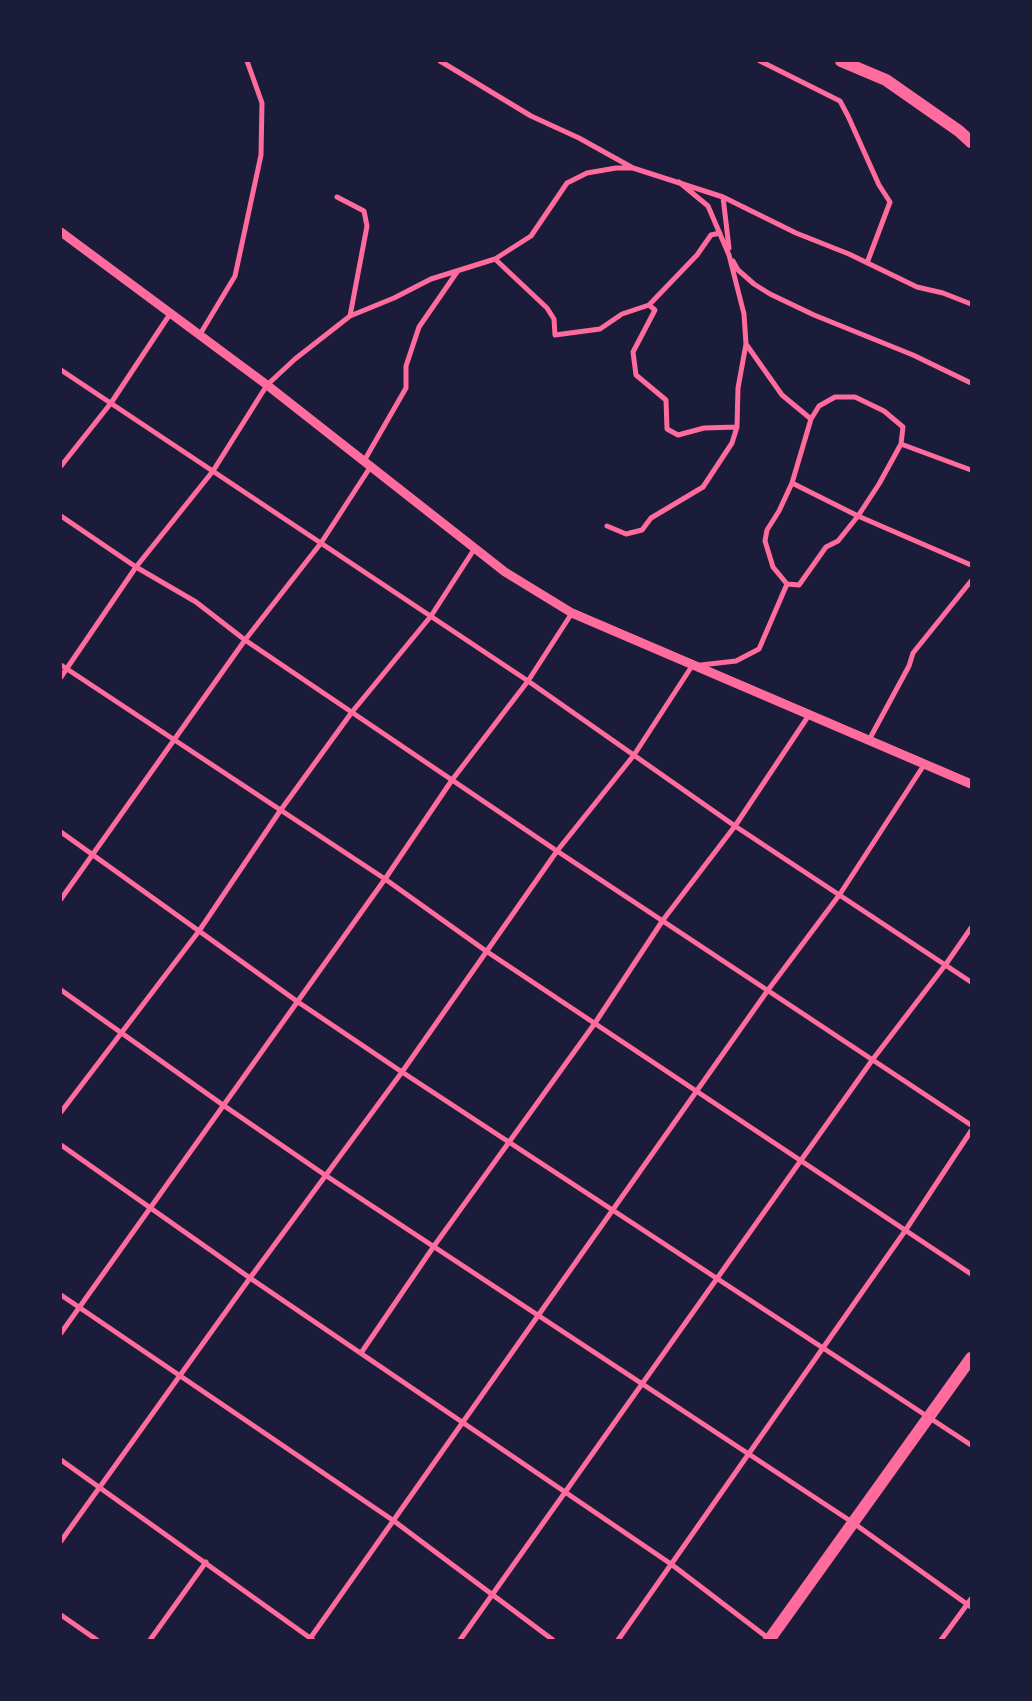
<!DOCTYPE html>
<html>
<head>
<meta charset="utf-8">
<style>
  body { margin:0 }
  #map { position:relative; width:1032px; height:1701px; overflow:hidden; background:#1b1b3a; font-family:"Nunito Sans",sans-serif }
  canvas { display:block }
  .frame { position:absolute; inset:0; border:62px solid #1b1b3a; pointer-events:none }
</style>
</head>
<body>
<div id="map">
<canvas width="1032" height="1701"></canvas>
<div class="frame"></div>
</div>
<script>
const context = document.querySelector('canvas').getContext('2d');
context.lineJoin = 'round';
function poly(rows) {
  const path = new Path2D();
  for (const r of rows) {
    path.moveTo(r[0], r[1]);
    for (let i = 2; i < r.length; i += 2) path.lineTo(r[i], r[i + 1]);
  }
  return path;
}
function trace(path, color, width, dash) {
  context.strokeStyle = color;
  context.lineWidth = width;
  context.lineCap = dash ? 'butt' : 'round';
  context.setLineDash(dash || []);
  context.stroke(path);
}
trace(poly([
  [440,61,531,116,579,138,633,168,723,197,796,233,849,254,917,287,943,293,971,304],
  [760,61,840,101,848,116,879,185,890,202,867,263],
  [337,197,364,211,367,226,350,316],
  [723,197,729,248],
  [495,259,547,308,554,319,555,335,600,329,622,314,649,305,697,255,711,235,720,233],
  [733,261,738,270,754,284,770,294,814,315,913,355,971,383],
  [649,305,655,310,633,352,636,375,666,400,667,429,678,435,704,428,737,427],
  [199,336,235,276,261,155,262,103,247,61],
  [746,344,782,395,811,419,792,483,779,511,767,530,765,541,773,567,787,584,799,585,826,547,838,541,858,516,879,484,901,444,903,427,884,411,855,397,835,397,819,406,811,419],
  [61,370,528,681,735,826,971,982],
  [901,444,971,470],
  [364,461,406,388,406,366,419,327,457,272],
  [61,466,111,403,170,314],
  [792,483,858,516,971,565],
  [61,516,136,567,196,602,245,640,557,851,971,1125],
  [607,526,626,534,642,530,651,518,703,487,732,443,737,427,738,388,746,344,744,314,729,255,708,206,679,182],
  [61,665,385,879,486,951,971,1274],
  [61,677,136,567,213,471,267,385,295,359,350,316,394,298,431,279,495,259,531,236,567,183,587,173,616,168,633,168],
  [869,740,909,666,913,653,971,581],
  [61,832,298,1002,402,1072,971,1445],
  [61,899,245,640,321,543,371,466],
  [61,990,223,1105,325,1175,852,1522,971,1607],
  [61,1112,199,931,280,811,352,712,431,616,475,548],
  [61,1145,250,1278,671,1564,768,1638],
  [61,1295,394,1521,553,1640],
  [61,1333,385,879,452,780,528,681,572,613],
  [361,1353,434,1246,595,1023,663,920,735,826,809,715],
  [61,1460,313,1640],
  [61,1541,250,1278,402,1072,557,851,634,755,692,666,736,661,759,649,787,584],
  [61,1615,97,1640],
  [150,1640,206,1562],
  [309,1640,768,990,840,894,924,765],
  [460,1640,873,1059,946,964,971,928],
  [618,1640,905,1231,971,1131],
  [941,1640,971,1599]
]), '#ff6b9d', 5);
trace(poly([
  [61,232,267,385,505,572,572,613,971,784]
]), '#ff6b9d', 9);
trace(poly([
  [841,61,886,80,959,131,971,142],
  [769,1640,971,1358]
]), '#ff6b9d', 12);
</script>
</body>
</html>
